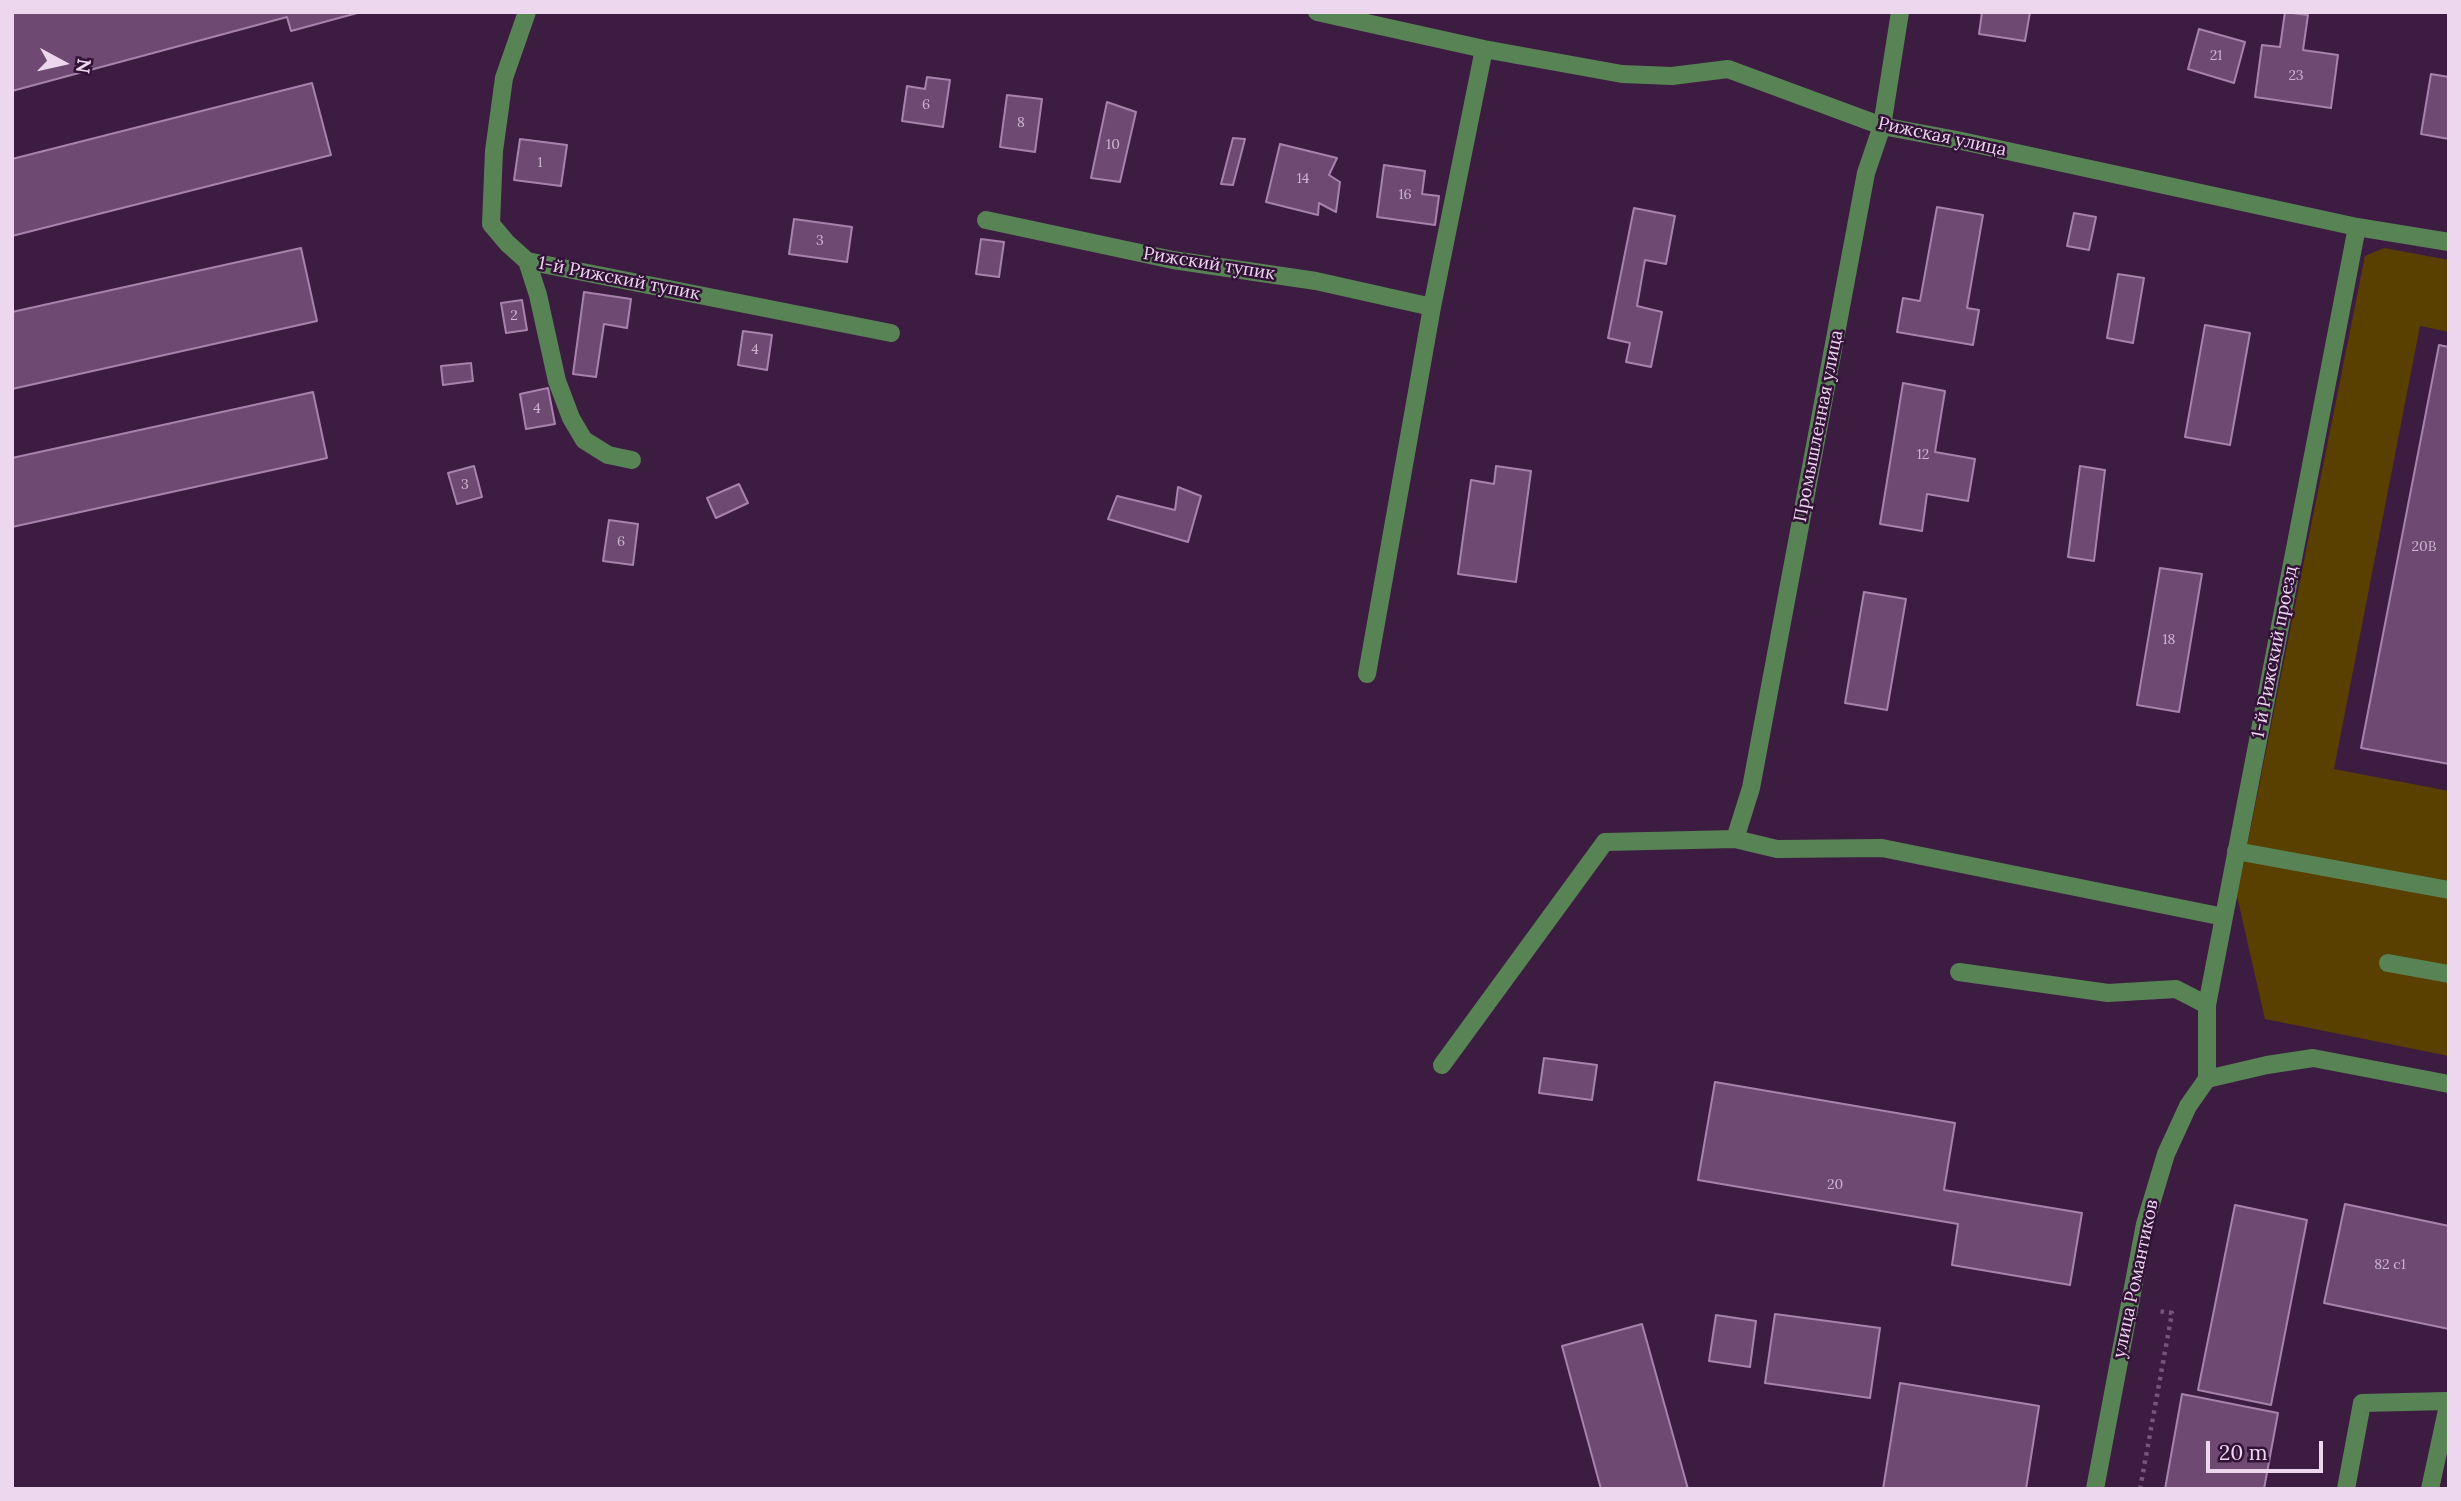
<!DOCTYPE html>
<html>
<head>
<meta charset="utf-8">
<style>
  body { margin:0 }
  #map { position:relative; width:2461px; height:1501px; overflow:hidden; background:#3d1c41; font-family:Lora,serif }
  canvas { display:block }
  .frame { position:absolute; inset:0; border:14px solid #ecd7ee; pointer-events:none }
  .north { position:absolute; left:28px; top:28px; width:70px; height:70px; -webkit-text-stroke:5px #321237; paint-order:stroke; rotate:98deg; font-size:19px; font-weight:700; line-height:28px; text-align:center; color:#ecd7ee }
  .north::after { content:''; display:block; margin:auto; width:24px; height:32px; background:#ecd7ee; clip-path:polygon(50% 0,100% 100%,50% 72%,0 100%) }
  .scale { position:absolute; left:2206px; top:1441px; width:117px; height:32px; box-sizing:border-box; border:4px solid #ecd7ee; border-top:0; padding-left:9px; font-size:21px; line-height:24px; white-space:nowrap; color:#ecd7ee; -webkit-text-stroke:5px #321237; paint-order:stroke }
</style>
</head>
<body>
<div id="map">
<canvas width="2461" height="1501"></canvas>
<div class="frame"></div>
<div class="north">N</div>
<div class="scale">20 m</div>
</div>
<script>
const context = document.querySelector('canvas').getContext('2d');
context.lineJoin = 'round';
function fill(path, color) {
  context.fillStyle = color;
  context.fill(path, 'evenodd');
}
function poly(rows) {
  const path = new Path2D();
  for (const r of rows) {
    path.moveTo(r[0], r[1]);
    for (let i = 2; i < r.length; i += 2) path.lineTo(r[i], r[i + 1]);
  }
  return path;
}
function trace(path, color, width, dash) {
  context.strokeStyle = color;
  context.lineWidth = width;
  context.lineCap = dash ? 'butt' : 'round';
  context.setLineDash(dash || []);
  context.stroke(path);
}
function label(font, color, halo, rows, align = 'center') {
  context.font = font + ' Lora,serif';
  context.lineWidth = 5;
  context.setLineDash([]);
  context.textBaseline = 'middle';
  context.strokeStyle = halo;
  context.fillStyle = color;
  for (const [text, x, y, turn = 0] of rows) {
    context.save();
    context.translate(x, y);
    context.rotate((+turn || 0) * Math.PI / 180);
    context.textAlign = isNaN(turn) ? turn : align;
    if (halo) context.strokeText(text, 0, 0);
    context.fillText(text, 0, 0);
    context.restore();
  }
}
fill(poly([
  [2384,248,2449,260,2449,332,2420,326,2334,769,2449,791,2449,1056,2265,1019,2237,896,2365,256]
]), '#593f00');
const building = poly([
  [12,12,361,12,291,31,287,17,12,91,12,12],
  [1982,12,2030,12,2025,41,1979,34,1982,12],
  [2285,12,2308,15,2303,50,2338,55,2331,108,2255,97,2262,45,2280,47,2285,12],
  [2199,29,2245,42,2234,83,2188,69,2199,29],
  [2431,74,2449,77,2449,139,2421,134,2431,74],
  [927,77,950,80,943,127,902,121,907,86,925,89,927,77],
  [312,83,331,155,12,236,12,159,312,83],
  [1007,95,1042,99,1035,152,1000,147,1007,95],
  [1107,102,1136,112,1120,182,1091,178,1107,102],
  [1233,138,1245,139,1233,185,1221,184,1233,138],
  [520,139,567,145,561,186,514,180,520,139],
  [1280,144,1337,158,1329,175,1340,182,1336,212,1319,203,1318,215,1266,202,1280,144],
  [1384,165,1425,171,1422,194,1439,196,1435,225,1377,217,1384,165],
  [1937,207,1983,215,1967,308,1979,310,1973,345,1897,332,1903,298,1920,301,1937,207],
  [1634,208,1675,216,1666,264,1645,260,1637,306,1662,312,1651,367,1626,362,1630,343,1608,338,1634,208],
  [2074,213,2096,217,2089,250,2067,246,2074,213],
  [794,219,852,227,847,262,789,254,794,219],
  [981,239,1004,242,999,277,976,274,981,239],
  [301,248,317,321,12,389,12,312,301,248],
  [2118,274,2144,278,2133,343,2107,338,2118,274],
  [584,292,631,299,627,328,604,324,596,377,573,374,584,292],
  [522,300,527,330,506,333,501,303,522,300],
  [2205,325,2250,333,2230,445,2185,437,2205,325],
  [743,331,772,335,767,370,738,365,743,331],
  [2439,345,2449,347,2449,764,2361,748,2439,345],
  [471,363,473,381,443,385,441,366,471,363],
  [1903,383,1945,391,1935,452,1975,459,1968,501,1927,494,1922,531,1880,524,1903,383],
  [548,388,555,424,526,429,520,394,548,388],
  [313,392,327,458,12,527,12,458,313,392],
  [474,466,482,497,457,504,448,473,474,466],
  [1496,466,1531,471,1516,582,1458,574,1471,480,1494,484,1496,466],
  [2080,466,2105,470,2094,561,2068,557,2080,466],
  [739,484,748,503,716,518,707,498,739,484],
  [1178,487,1201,496,1188,542,1108,519,1117,496,1175,510,1178,487],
  [609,520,638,524,633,565,603,561,609,520],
  [2160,568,2202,574,2179,712,2137,705,2160,568],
  [1864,592,1906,599,1887,710,1845,703,1864,592],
  [1544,1058,1597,1065,1592,1100,1539,1093,1544,1058],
  [1715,1082,1955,1123,1944,1190,2082,1213,2070,1285,1952,1265,1958,1224,1698,1180,1715,1082],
  [2345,1204,2449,1226,2449,1329,2324,1303,2345,1204],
  [2235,1205,2307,1220,2271,1405,2198,1390,2235,1205],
  [1775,1314,1880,1328,1870,1398,1765,1383,1775,1314],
  [1716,1315,1756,1321,1750,1367,1709,1361,1716,1315],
  [1642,1324,1688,1489,1601,1489,1562,1346,1642,1324],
  [1900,1383,2039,1406,2026,1489,1883,1489,1900,1383],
  [2182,1394,2278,1413,2264,1489,2165,1489,2182,1394]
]);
fill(building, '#6e4a73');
trace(building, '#a882ad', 2);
trace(poly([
  [2140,1489,2172,1313,2158,1311]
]), '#745778', 4.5, [3.5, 5]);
trace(poly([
  [527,12,504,78,494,151,491,224,507,243,527,261,891,333],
  [1317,12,1484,49,1622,74,1672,76,1728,69,1882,126,1957,140,2357,227,2449,242],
  [986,220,1173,260,1316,281,1432,307],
  [527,261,538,295,557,381,571,418,584,440,608,455,632,460],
  [1367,674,1432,307,1484,49],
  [1735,839,1751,788,1866,173,1882,126,1900,12],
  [2236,851,2449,890],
  [2388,963,2449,974],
  [1959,972,2108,993,2176,989,2207,1005],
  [1442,1065,1605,842,1735,839,1777,849,1882,848,2224,917],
  [2207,1079,2207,1005,2357,227],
  [2207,1079,2267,1065,2313,1058,2449,1084],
  [2095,1489,2145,1224,2166,1154,2188,1106,2207,1079],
  [2346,1489,2362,1403,2447,1401],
  [2430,1489,2449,1401]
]), '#588455', 18);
label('14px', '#ccb4cf', null, [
  ["21",2216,56],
  ["23",2296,76],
  ["6",926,105],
  ["8",1021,123],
  ["10",1113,145],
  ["1",540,163],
  ["14",1303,179],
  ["16",1405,195],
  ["3",820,241],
  ["2",514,316],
  ["4",755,350],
  ["4",537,409],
  ["12",1923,455],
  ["3",465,485],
  ["6",621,542],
  ["20В",2424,547],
  ["18",2169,640],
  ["20",1835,1185],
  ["82 с1",2390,1265]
]);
label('18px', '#ecd7ee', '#321237', [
  ["Рижская улица",1942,137,12],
  ["Рижский тупик",1209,264,9],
  ["1-й Рижский тупик",619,279,11],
  ["Промышленная улица",1819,426,-79],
  ["1-й Рижский проезд",2275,652,-79],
  ["улица Романтиков",2136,1279,-78]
]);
</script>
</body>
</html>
